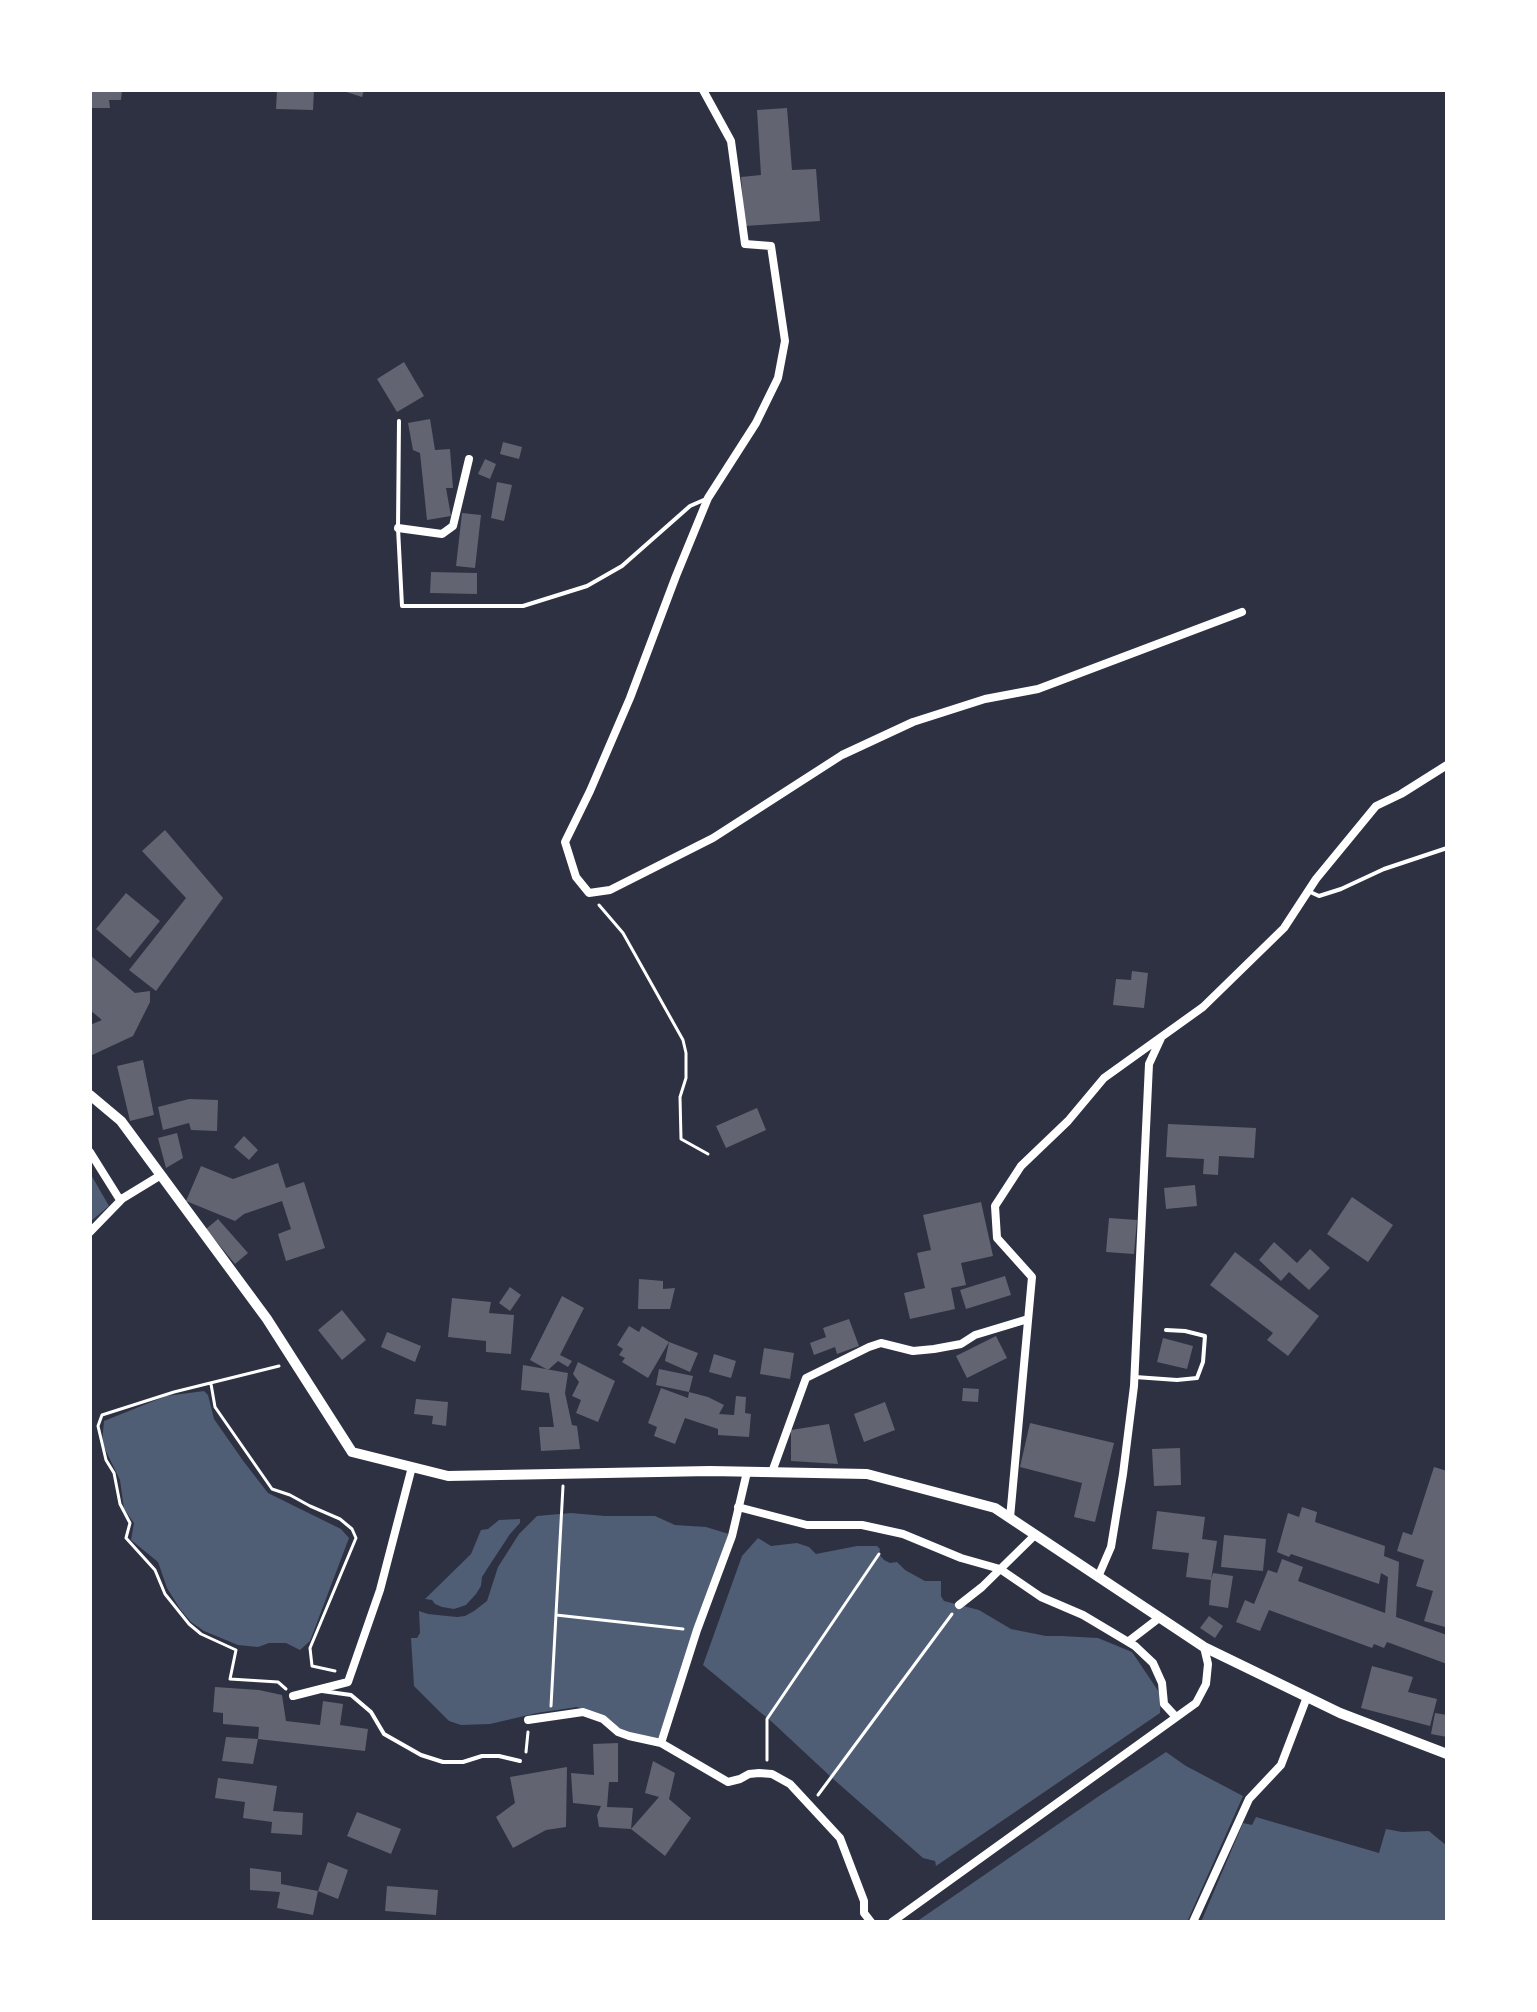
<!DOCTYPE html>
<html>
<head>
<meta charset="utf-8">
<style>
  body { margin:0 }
  #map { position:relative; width:1537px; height:2012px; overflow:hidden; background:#2d3142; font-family:Cabin,sans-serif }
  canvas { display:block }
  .frame { position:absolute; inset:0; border:92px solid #fff; pointer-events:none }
</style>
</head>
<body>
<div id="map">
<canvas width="1537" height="2012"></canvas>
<div class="frame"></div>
</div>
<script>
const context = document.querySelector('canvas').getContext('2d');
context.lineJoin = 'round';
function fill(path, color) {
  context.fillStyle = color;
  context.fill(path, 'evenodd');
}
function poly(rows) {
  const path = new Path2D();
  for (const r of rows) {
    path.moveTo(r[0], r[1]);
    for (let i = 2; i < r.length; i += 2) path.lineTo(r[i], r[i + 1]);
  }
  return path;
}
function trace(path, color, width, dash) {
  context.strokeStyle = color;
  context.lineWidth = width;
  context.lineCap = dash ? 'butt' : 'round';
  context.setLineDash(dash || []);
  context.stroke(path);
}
fill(poly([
  [90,1173,109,1206,90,1222],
  [204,1391,208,1395,214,1419,244,1462,268,1493,341,1529,349,1538,310,1641,300,1650,286,1643,269,1643,258,1647,238,1645,204,1631,191,1622,180,1609,167,1588,158,1562,131,1540,134,1523,124,1509,120,1480,102,1443,104,1421,166,1396],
  [571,1513,605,1516,655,1516,675,1525,706,1527,729,1534,693,1633,658,1739,629,1736,605,1717,577,1707,537,1713,490,1724,461,1725,449,1721,414,1686,411,1638,417,1638,420,1633,419,1611,428,1614,457,1617,465,1616,474,1611,487,1601,498,1567,519,1534,537,1516],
  [520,1519,520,1523,510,1534,489,1566,482,1577,481,1586,476,1594,466,1605,454,1609,442,1607,435,1604,432,1600,425,1599,471,1554,481,1530,488,1529,499,1520],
  [758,1538,771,1546,797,1543,809,1547,816,1554,857,1546,877,1546,880,1549,879,1554,884,1560,890,1563,897,1562,905,1570,925,1581,941,1581,941,1596,944,1601,979,1610,1011,1629,1046,1636,1062,1636,1098,1638,1132,1652,1161,1695,1160,1713,936,1866,935,1861,923,1858,831,1777,772,1722,703,1665,742,1556],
  [1166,1752,1186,1766,1243,1796,1187,1922,916,1922,1099,1796],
  [1256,1817,1379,1853,1386,1829,1402,1832,1429,1831,1447,1846,1447,1922,1201,1922,1243,1823,1252,1825]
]), '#4f5d75');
fill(poly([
  [90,90,122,90,121,100,109,100,110,108,90,108],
  [277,90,314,90,313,110,276,109],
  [340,90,364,90,362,97],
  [787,108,792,170,816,169,820,221,745,226,741,177,761,175,757,110],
  [404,362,424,396,397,412,377,379],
  [430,419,435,450,450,449,453,488,446,488,451,516,427,520,420,453,413,450,408,423],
  [503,442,522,447,519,459,500,454],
  [485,459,496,464,490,479,478,474],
  [497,482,512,485,504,521,491,518],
  [462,513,481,515,475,568,456,566],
  [431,572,477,573,477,594,430,593],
  [165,830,223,898,156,991,129,970,186,898,142,851],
  [126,893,160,921,130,958,96,929],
  [90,955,135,993,150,991,150,1002,133,1036,90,1056,90,1025,102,1020,90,1010],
  [1132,971,1148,973,1144,1008,1113,1005,1116,979,1131,980],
  [143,1060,154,1115,130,1121,117,1066],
  [189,1099,218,1100,217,1131,191,1130,189,1123,163,1130,158,1107],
  [757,1108,766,1130,726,1148,716,1126],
  [1168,1124,1256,1128,1254,1158,1219,1156,1218,1175,1203,1174,1204,1159,1166,1157],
  [177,1133,183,1158,166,1168,158,1138],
  [244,1136,258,1150,249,1160,234,1147],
  [278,1163,286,1188,304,1182,325,1248,286,1261,278,1234,291,1229,282,1201,244,1214,235,1221,186,1201,201,1166,233,1179],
  [1195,1185,1197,1206,1166,1209,1164,1188],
  [1352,1197,1393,1225,1368,1262,1327,1234],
  [981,1202,993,1256,961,1263,966,1285,951,1288,955,1309,910,1319,904,1293,925,1288,917,1253,931,1250,923,1215],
  [1109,1218,1137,1220,1134,1254,1106,1252],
  [218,1219,248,1253,235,1264,206,1229],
  [1274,1242,1297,1263,1310,1249,1330,1268,1309,1290,1289,1272,1281,1281,1259,1260],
  [1235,1252,1319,1316,1288,1356,1267,1340,1273,1333,1210,1285],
  [1005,1276,1011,1295,966,1309,960,1290],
  [639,1279,663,1281,663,1289,675,1288,670,1309,638,1309],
  [510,1287,521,1295,510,1311,499,1303],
  [562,1296,584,1308,560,1355,572,1361,568,1367,558,1361,548,1370,530,1360],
  [452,1298,491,1302,489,1313,514,1315,511,1354,486,1352,486,1341,448,1337],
  [342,1310,366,1340,342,1360,318,1330],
  [849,1319,859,1346,837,1354,835,1347,814,1355,810,1343,826,1337,823,1328],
  [629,1326,639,1332,642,1326,669,1342,648,1378,622,1362,625,1358,619,1355,623,1349,617,1345],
  [387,1332,421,1346,415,1362,381,1347],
  [996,1336,1007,1358,967,1378,956,1356],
  [1163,1338,1193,1346,1187,1369,1157,1362],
  [669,1342,698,1353,690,1372,665,1361],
  [764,1348,794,1353,790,1379,760,1374],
  [714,1354,736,1361,731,1378,709,1372],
  [578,1362,615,1381,598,1422,576,1413,581,1400,572,1396,579,1382,573,1374],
  [523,1365,568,1373,565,1393,572,1425,577,1426,580,1449,541,1451,539,1427,554,1427,549,1393,521,1390],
  [659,1369,693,1376,689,1392,656,1385],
  [661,1388,688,1398,689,1392,708,1397,724,1405,719,1414,734,1415,736,1396,746,1397,745,1413,751,1414,749,1437,718,1435,718,1429,685,1418,675,1444,654,1436,657,1427,648,1423],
  [963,1388,979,1389,978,1402,962,1401],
  [416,1399,448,1402,446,1426,432,1424,433,1416,414,1414],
  [885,1402,895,1430,864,1442,854,1414],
  [1030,1423,1114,1443,1095,1522,1074,1517,1082,1483,1020,1467],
  [829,1424,838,1464,791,1461,791,1430],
  [1180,1448,1181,1485,1154,1486,1152,1449],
  [1434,1467,1447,1471,1447,1620,1445,1627,1424,1621,1433,1591,1416,1586,1424,1560,1397,1551,1403,1532,1412,1535],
  [1302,1507,1317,1512,1315,1522,1385,1546,1384,1556,1399,1562,1396,1617,1447,1635,1447,1664,1387,1642,1384,1648,1374,1644,1372,1648,1269,1610,1260,1631,1236,1622,1245,1600,1254,1604,1268,1570,1277,1573,1282,1559,1303,1567,1298,1581,1385,1613,1388,1577,1381,1573,1379,1584,1291,1554,1289,1557,1277,1552,1288,1513,1299,1517],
  [1157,1511,1205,1517,1202,1539,1217,1541,1211,1580,1213,1573,1233,1576,1228,1608,1209,1605,1211,1580,1186,1577,1189,1553,1152,1549],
  [1224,1535,1266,1539,1263,1571,1221,1567],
  [1209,1616,1223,1626,1215,1638,1200,1628],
  [1372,1666,1413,1677,1408,1692,1437,1699,1430,1726,1361,1708],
  [215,1687,259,1690,282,1695,286,1721,320,1725,323,1701,343,1704,340,1725,368,1729,365,1751,258,1739,253,1764,222,1761,226,1737,258,1739,259,1727,223,1724,223,1713,213,1712],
  [1435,1713,1447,1715,1447,1737,1431,1734],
  [618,1743,618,1782,609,1782,607,1807,633,1808,631,1829,599,1827,597,1815,601,1806,573,1803,571,1773,594,1775,593,1744],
  [653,1761,675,1773,669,1799,691,1818,665,1856,631,1829,659,1797,645,1793],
  [567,1767,566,1827,546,1830,513,1848,496,1817,515,1803,510,1777],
  [218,1778,277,1786,273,1811,303,1813,302,1835,271,1833,272,1822,243,1818,245,1802,215,1798],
  [357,1812,401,1829,391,1854,347,1836],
  [328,1862,348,1870,338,1899,318,1891],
  [250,1868,281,1872,281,1884,318,1891,313,1915,277,1908,280,1892,250,1890],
  [387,1886,438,1890,436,1915,385,1911]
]), '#626471');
trace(poly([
  [599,905,623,933,683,1040,686,1053,686,1078,680,1097,681,1139,708,1154],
  [279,1366,174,1392,102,1415,98,1426,106,1460,114,1473,120,1504,130,1523,126,1538,155,1570,165,1594,189,1624,201,1634,236,1650,230,1679,278,1682,286,1689],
  [211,1384,215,1407,272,1489,290,1495,310,1506,340,1519,352,1529,356,1538,310,1648,312,1666,335,1671],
  [556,1615,683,1629],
  [551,1706,563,1486],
  [526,1752,528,1732],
  [767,1760,767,1719,879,1554],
  [818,1795,952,1614]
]), '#fff', 3);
trace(poly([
  [399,421,398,528,402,606,523,606,587,586,622,566,690,506,706,499],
  [1308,891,1319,896,1341,889,1384,869,1447,848],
  [1135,1377,1177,1380,1197,1378,1203,1362,1205,1336,1185,1331,1166,1330],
  [322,1691,351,1695,371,1712,384,1734,421,1755,443,1762,463,1762,482,1756,499,1756,520,1761]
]), '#fff', 4);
trace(poly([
  [703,90,731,141,745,244,771,246,785,341,778,378,756,423,708,498,676,576,630,698,590,791,565,842,576,877,589,893,610,890,713,838,842,755,913,722,985,699,1038,689,1242,612],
  [398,528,442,534,453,526,469,459],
  [90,1152,120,1200,161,1175],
  [90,1232,123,1198],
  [747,1472,732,1536,697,1630,661,1743,728,1782,740,1779,749,1774,759,1773,772,1774,790,1784,840,1838,864,1901,864,1913,871,1922],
  [772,1472,806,1378,869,1347,881,1343,913,1351,934,1349,961,1344,975,1335,1028,1319],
  [738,1507,807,1525,862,1525,903,1534,961,1558,1000,1569,1041,1597,1083,1615,1135,1646,1153,1663,1162,1683,1164,1704,1176,1717],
  [1010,1518,1032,1277,997,1238,995,1206,1021,1166,1068,1121,1104,1078,1203,1007,1284,928,1316,879,1376,806,1401,794,1447,765],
  [1098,1577,1111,1547,1123,1474,1134,1386,1149,1064,1161,1038],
  [959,1605,982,1587,1035,1535],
  [1129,1641,1159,1618],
  [293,1696,348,1682,380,1590,412,1467],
  [528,1720,583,1712,603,1719,618,1732,629,1736,661,1743],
  [892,1922,1196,1703,1206,1684,1208,1664,1204,1647],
  [1193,1922,1249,1799,1281,1765,1307,1697]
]), '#fff', 8);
trace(poly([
  [90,1095,121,1121,267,1319,352,1452,448,1476,710,1471,867,1474,995,1508,1204,1647,1340,1713,1447,1754]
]), '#fff', 10);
</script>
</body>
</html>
